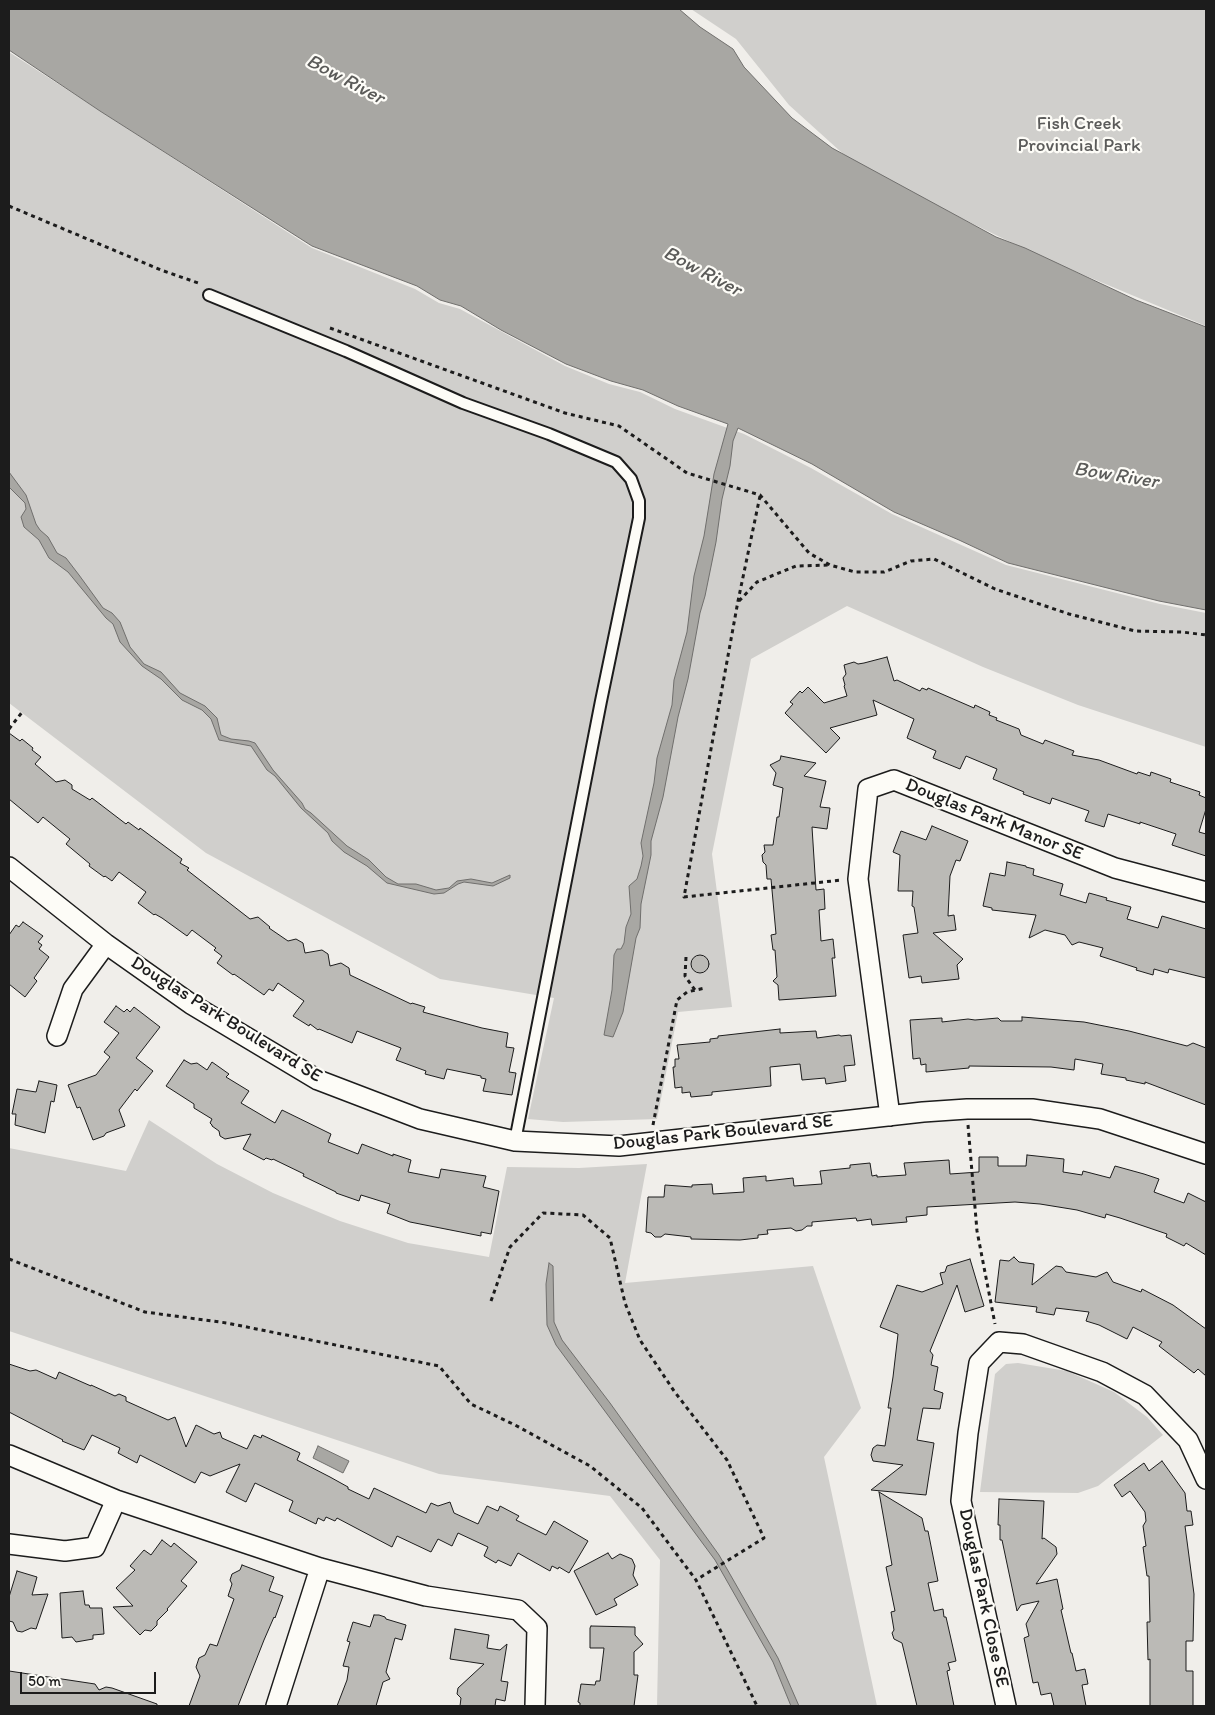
<!DOCTYPE html>
<html>
<head>
<meta charset="utf-8">
<style>
  body { margin:0 }
  #map { position:relative; width:1215px; height:1715px; overflow:hidden; background:#f0eeea; font-family:Itim,sans-serif }
  canvas { display:block }
  .frame { position:absolute; inset:0; border:10px solid #1c1c1c; pointer-events:none }
  .scale { position:absolute; left:20px; top:1672px; width:136px; height:22px; box-sizing:border-box; border:2px solid #1c1c1c; border-top:0; padding-left:6px; font-size:15px; line-height:18px; white-space:nowrap; color:#1c1c1c; -webkit-text-stroke:4px #fdfcf7; paint-order:stroke }
</style>
</head>
<body>
<div id="map">
<canvas width="1215" height="1715"></canvas>
<div class="frame"></div>
<div class="scale">50 m</div>
</div>
<script>
const context = document.querySelector('canvas').getContext('2d');
context.lineJoin = 'round';
function fill(path, color) {
  context.fillStyle = color;
  context.fill(path, 'evenodd');
}
function poly(rows) {
  const path = new Path2D();
  for (const r of rows) {
    if (r.length === 3) {
      path.moveTo(r[0] + r[2], r[1]);
      path.arc(r[0], r[1], r[2], 0, 2 * Math.PI);
      continue;
    }
    path.moveTo(r[0], r[1]);
    for (let i = 2; i < r.length; i += 2) path.lineTo(r[i], r[i + 1]);
  }
  return path;
}
function trace(path, color, width, dash) {
  context.strokeStyle = color;
  context.lineWidth = width;
  context.lineCap = dash ? 'butt' : 'round';
  context.setLineDash(dash || []);
  context.stroke(path);
}
function label(font, color, halo, rows, align = 'center') {
  context.font = font + ' Itim,sans-serif';
  context.lineWidth = 4.5;
  context.setLineDash([]);
  context.textBaseline = 'middle';
  context.strokeStyle = halo;
  context.fillStyle = color;
  for (const [text, x, y, turn = 0] of rows) {
    context.save();
    context.translate(x, y);
    context.rotate((+turn || 0) * Math.PI / 180);
    context.textAlign = isNaN(turn) ? turn : align;
    if (halo) context.strokeText(text, 0, 0);
    context.fillText(text, 0, 0);
    context.restore();
  }
}
fill(poly([
  [691,9,1206,9,1206,326,1043,258,928,202,851,161,789,105,736,39],
  [9,52,312,248,415,289,439,303,460,309,565,366,609,384,640,392,675,409,744,434,811,468,892,514,1006,565,1160,604,1206,613,1206,747,1078,705,983,667,847,606,751,659,712,854,732,1007,678,1012,657,1119,563,1122,528,1119,554,998,440,979,206,853,9,703],
  [149,1120,217,1164,273,1193,340,1221,408,1243,489,1257,507,1167,579,1168,647,1164,625,1283,813,1266,861,1408,824,1457,877,1706,657,1706,660,1560,610,1496,439,1474,9,1331,9,1148,126,1171],
  [1018,1363,1067,1371,1114,1392,1147,1417,1163,1435,1098,1486,1078,1493,980,1492,995,1374,1006,1364]
]), '#d0cfcc');
const water = poly([
  [9,9,679,9,700,27,733,49,744,67,792,118,832,148,996,237,1025,248,1136,300,1206,327,1206,610,1159,601,1008,563,959,540,894,512,812,464,738,428,733,441,730,466,722,499,716,542,705,596,700,613,688,679,678,717,663,797,651,841,651,855,641,904,640,928,636,938,623,1012,613,1037,604,1035,612,990,614,955,617,949,621,949,624,943,626,927,631,914,629,886,637,879,641,866,643,856,641,843,654,783,657,758,672,705,674,680,687,632,694,576,704,536,714,474,728,424,678,406,643,390,611,381,566,364,501,330,461,306,440,300,417,286,312,246,100,111,9,50,9,9],
  [9,472,26,495,36,524,40,530,48,537,57,553,66,558,79,575,103,608,112,613,120,622,130,647,144,664,161,672,180,693,205,706,217,718,221,735,231,739,249,741,255,743,273,770,302,803,305,809,311,813,347,846,369,860,386,877,398,884,416,884,436,890,449,888,457,881,471,879,492,883,510,875,510,878,493,886,464,882,458,884,444,893,434,894,387,883,367,866,344,852,332,841,328,833,301,808,275,776,267,770,251,746,219,740,211,719,202,710,182,700,161,679,142,666,120,642,113,624,106,618,68,572,49,558,39,540,24,527,21,517,26,509,25,503,9,487,9,472],
  [549,1263,553,1266,554,1322,562,1340,610,1403,719,1555,778,1658,799,1706,791,1706,773,1662,715,1560,556,1345,547,1325,546,1284,549,1263],
  [318,1446,349,1461,343,1473,313,1458,318,1446]
]);
fill(water, '#a8a7a3');
trace(water, '#706f6d', 1);
const building = poly([
  [887,657,894,681,897,680,920,691,922,688,927,690,928,688,974,708,975,705,990,712,989,715,997,718,996,720,1019,729,1021,735,1043,744,1045,740,1074,751,1072,755,1099,760,1137,774,1138,772,1150,776,1151,772,1171,779,1170,782,1200,792,1199,795,1206,798,1206,809,1199,832,1206,834,1206,856,1172,845,1176,834,1140,822,1140,824,1108,814,1104,827,1085,821,1089,811,1052,798,1050,804,1023,794,1024,792,993,779,997,769,966,756,960,769,933,758,936,751,907,738,914,719,873,700,877,715,830,728,840,738,826,753,785,713,793,704,790,702,800,691,802,693,808,687,824,703,847,696,844,686,845,685,843,678,846,674,844,665,854,662,858,664,864,663,887,657],
  [9,733,20,741,22,739,33,748,32,750,41,757,35,764,56,782,65,780,72,785,72,789,90,800,92,798,126,824,128,822,139,830,140,828,182,859,180,863,189,868,187,870,250,919,258,917,270,927,269,928,288,941,296,939,303,943,305,953,322,950,328,954,330,966,341,963,349,968,350,975,411,1004,412,1003,425,1007,423,1012,482,1028,508,1033,506,1047,514,1048,509,1072,516,1073,512,1095,483,1091,486,1079,481,1078,481,1076,447,1069,444,1079,425,1074,426,1071,396,1060,401,1048,357,1031,352,1043,319,1029,318,1030,310,1024,309,1026,293,1016,304,1001,278,983,273,991,269,989,264,995,234,974,233,975,217,963,222,956,214,950,216,948,192,930,187,936,162,918,155,914,154,915,138,903,146,892,119,872,112,881,105,876,104,877,89,866,90,864,66,844,70,839,43,817,38,823,9,799,9,733],
  [781,756,816,763,804,776,826,781,820,807,830,808,827,829,812,827,816,890,824,889,825,909,819,910,821,941,833,939,835,958,832,958,836,996,779,1000,778,985,773,981,777,977,775,950,773,950,771,935,776,934,771,879,767,879,766,865,763,862,762,855,765,852,764,845,773,845,777,817,779,817,783,788,773,785,776,773,770,765,780,760,781,756],
  [932,826,968,841,960,861,956,860,950,876,948,916,954,915,956,930,933,933,963,959,957,965,959,979,922,983,921,976,909,978,903,935,918,933,914,907,912,906,913,891,898,891,900,855,893,852,901,831,926,840,932,826],
  [1007,862,1026,866,1026,867,1034,869,1033,875,1063,884,1060,895,1086,903,1089,893,1107,898,1106,900,1131,907,1127,919,1158,928,1162,916,1206,929,1206,978,1169,969,1168,973,1154,969,1153,975,1136,970,1137,968,1100,956,1103,948,1079,942,1072,945,1065,935,1045,930,1029,938,1036,915,992,910,992,908,983,906,990,873,1005,876,1007,862],
  [23,922,43,936,38,942,42,945,39,949,49,957,34,978,37,981,25,997,9,984,9,935,16,925,19,927,23,922],
  [700,964,9],
  [116,1006,124,1012,127,1009,130,1012,134,1007,160,1027,136,1058,153,1071,137,1091,135,1089,119,1110,125,1126,106,1133,104,1136,93,1140,80,1107,77,1108,68,1085,96,1075,110,1057,104,1052,119,1033,104,1022,116,1006],
  [1022,1017,1084,1022,1129,1031,1187,1046,1193,1043,1206,1048,1206,1105,1145,1082,1145,1084,1126,1080,1126,1078,1101,1074,1103,1064,1075,1059,1074,1070,1051,1067,969,1066,969,1068,926,1072,926,1064,921,1065,920,1058,913,1059,910,1020,942,1018,942,1022,968,1019,975,1020,998,1018,1001,1021,1022,1021,1022,1017],
  [780,1029,780,1033,816,1031,817,1038,839,1035,841,1036,851,1035,855,1065,844,1066,846,1081,826,1084,825,1078,802,1080,800,1064,770,1067,771,1086,712,1092,712,1095,691,1097,690,1092,682,1093,682,1087,675,1088,673,1067,675,1067,675,1059,679,1059,677,1045,710,1042,710,1039,718,1038,718,1036,780,1029],
  [184,1060,191,1064,197,1063,207,1070,212,1062,229,1074,226,1077,249,1091,241,1103,275,1123,282,1110,331,1134,328,1142,358,1154,362,1144,393,1156,393,1154,411,1160,408,1172,439,1178,441,1169,486,1176,483,1187,499,1191,491,1234,481,1232,481,1236,410,1222,387,1213,390,1204,361,1195,359,1201,336,1193,336,1192,303,1176,304,1174,273,1159,272,1160,266,1158,264,1160,243,1149,251,1134,225,1139,220,1136,219,1131,212,1126,212,1125,210,1123,212,1119,194,1108,194,1104,166,1086,184,1060],
  [39,1081,57,1085,54,1102,51,1101,45,1133,15,1125,16,1114,12,1114,17,1089,36,1092,39,1081],
  [1027,1155,1064,1159,1063,1172,1082,1175,1083,1171,1110,1178,1115,1166,1144,1174,1159,1179,1154,1192,1184,1203,1188,1193,1206,1202,1206,1255,1186,1243,1184,1246,1166,1237,1167,1234,1120,1218,1106,1214,1105,1218,1077,1210,1040,1204,1015,1202,927,1207,927,1215,906,1217,907,1222,872,1225,871,1219,857,1221,856,1218,812,1222,812,1226,807,1226,802,1230,796,1231,791,1228,767,1230,768,1234,758,1235,758,1238,740,1240,691,1239,691,1237,665,1234,661,1237,655,1237,651,1233,646,1232,648,1197,664,1197,665,1185,692,1187,692,1185,712,1184,713,1194,744,1192,743,1178,766,1176,766,1181,793,1178,794,1186,822,1184,820,1171,850,1168,850,1165,870,1163,872,1176,877,1175,877,1177,906,1175,904,1163,949,1160,950,1174,979,1172,979,1157,998,1157,998,1166,1026,1166,1027,1155],
  [1014,1257,1019,1262,1034,1264,1032,1285,1056,1266,1062,1267,1066,1272,1096,1277,1107,1272,1113,1282,1141,1292,1142,1289,1173,1305,1206,1329,1206,1376,1198,1369,1194,1373,1159,1346,1162,1342,1133,1327,1127,1339,1099,1325,1086,1321,1089,1312,1056,1308,1054,1315,1036,1312,1037,1307,995,1302,1000,1260,1009,1261,1014,1257],
  [970,1259,984,1306,965,1312,957,1285,930,1351,933,1355,931,1365,938,1367,934,1390,943,1393,940,1409,923,1408,917,1440,934,1443,926,1495,871,1490,903,1465,873,1461,871,1455,873,1448,877,1445,885,1446,891,1408,888,1408,893,1377,898,1334,880,1327,897,1285,922,1292,943,1284,940,1273,945,1272,947,1266,970,1259],
  [9,1364,30,1371,36,1370,56,1379,59,1372,91,1386,91,1385,115,1396,119,1394,126,1397,126,1401,168,1420,175,1417,186,1447,196,1425,214,1434,220,1432,222,1438,247,1449,254,1435,261,1438,262,1435,300,1453,297,1460,330,1477,348,1487,348,1489,369,1499,374,1488,426,1513,431,1503,438,1506,450,1502,454,1513,478,1524,487,1506,498,1511,500,1506,519,1516,516,1520,546,1535,554,1521,588,1541,569,1573,559,1567,558,1569,552,1566,550,1571,518,1553,511,1566,498,1560,496,1563,484,1556,488,1547,458,1533,452,1546,438,1539,431,1552,397,1536,392,1547,337,1518,335,1521,326,1517,324,1521,318,1518,316,1524,289,1511,293,1501,255,1483,246,1502,226,1492,240,1464,210,1476,201,1472,195,1483,140,1455,137,1463,118,1453,120,1448,92,1435,84,1450,62,1441,63,1440,9,1412,9,1364],
  [1162,1461,1185,1493,1187,1511,1191,1511,1193,1525,1185,1526,1194,1594,1193,1641,1186,1641,1186,1671,1193,1671,1193,1706,1150,1706,1150,1659,1148,1660,1147,1622,1150,1622,1149,1576,1147,1576,1143,1547,1146,1546,1143,1526,1146,1521,1145,1512,1130,1491,1122,1497,1114,1485,1144,1463,1149,1471,1162,1461],
  [879,1492,922,1518,925,1531,928,1531,938,1581,928,1583,934,1611,943,1609,944,1617,946,1617,956,1661,948,1663,950,1670,947,1671,954,1706,917,1706,902,1643,894,1639,892,1633,894,1630,891,1612,895,1611,886,1567,892,1565,879,1492],
  [999,1499,1044,1501,1042,1539,1044,1538,1056,1547,1057,1554,1036,1584,1057,1579,1063,1609,1061,1610,1071,1653,1072,1653,1076,1671,1085,1669,1088,1684,1082,1685,1086,1706,1054,1706,1051,1693,1041,1695,1038,1682,1033,1683,1024,1638,1029,1636,1026,1624,1039,1601,1021,1605,1017,1611,1002,1540,1000,1540,1000,1525,998,1525,999,1499],
  [162,1540,171,1547,174,1543,197,1562,181,1581,187,1586,167,1609,168,1610,157,1621,157,1625,151,1631,145,1630,140,1635,113,1607,133,1606,116,1588,135,1570,130,1566,144,1550,151,1555,162,1540],
  [608,1553,612,1559,620,1554,632,1559,635,1566,633,1575,638,1585,614,1599,617,1605,596,1615,574,1571,608,1553],
  [242,1565,274,1577,269,1591,283,1596,275,1618,274,1617,264,1640,238,1706,189,1706,200,1676,196,1667,199,1658,205,1655,210,1644,217,1646,234,1599,228,1596,232,1584,230,1580,232,1574,240,1570,242,1565],
  [17,1571,37,1577,32,1595,48,1594,36,1629,31,1628,22,1632,17,1631,13,1622,9,1621,9,1597,17,1571],
  [83,1591,85,1605,89,1605,90,1608,102,1608,104,1634,93,1635,93,1639,76,1642,72,1637,62,1638,60,1593,83,1591],
  [374,1615,379,1615,385,1617,386,1619,406,1625,402,1640,395,1638,386,1672,390,1679,383,1682,376,1706,337,1706,347,1680,349,1667,343,1666,350,1642,347,1641,353,1622,370,1627,374,1615],
  [591,1626,635,1627,635,1635,643,1644,634,1652,634,1675,638,1675,634,1706,580,1706,580,1703,578,1702,581,1684,595,1685,596,1681,600,1681,604,1648,590,1648,590,1628,591,1626],
  [455,1629,489,1635,487,1648,500,1650,507,1644,501,1681,508,1682,505,1701,496,1699,495,1706,460,1706,461,1698,457,1694,458,1688,484,1664,450,1659,455,1629],
  [9,1671,95,1684,99,1690,106,1687,112,1688,157,1704,157,1706,9,1706,9,1671]
]);
fill(building, '#bbbab6');
trace(building, '#1c1c1c', 1);
const lane = poly([
  [209,295,346,351,463,403,549,434,616,462,631,479,639,501,639,518,601,701,515,1141]
]);
const street = poly([
  [9,867,106,944,191,1004,318,1080,420,1119,515,1141,619,1146,923,1112,967,1109,1032,1109,1100,1119,1206,1154],
  [57,1036,73,989,106,944],
  [890,1116,858,879,868,789,894,780,1115,868,1206,892],
  [9,1455,116,1500,320,1568,426,1596,518,1610,537,1628,535,1706],
  [9,1544,65,1551,95,1547,116,1500],
  [276,1706,320,1568],
  [1006,1706,961,1501,968,1433,979,1363,999,1342,1023,1344,1102,1372,1145,1395,1188,1440,1206,1479]
]);
trace(lane, '#1c1c1c', 14);
trace(street, '#1c1c1c', 22);
trace(poly([
  [9,206,161,270,201,284],
  [330,328,565,413,619,426,687,473,760,495,809,553,830,565,855,572,884,572,911,561,934,559,995,589,1069,614,1135,631,1182,632,1206,635],
  [760,496,738,601,684,897,842,880],
  [739,601,757,582,796,566,829,565],
  [9,729,23,711],
  [686,957,685,976,695,990],
  [653,1125,677,1000,687,992,705,988],
  [968,1125,977,1231,995,1324],
  [9,1259,145,1312,227,1323,439,1366,471,1404,515,1425,590,1466,642,1508,696,1580,757,1706],
  [491,1301,510,1247,543,1213,583,1215,610,1238,625,1303,640,1340,674,1391,727,1460,764,1538,696,1580]
]), '#1c1c1c', 3, [4, 4]);
trace(lane, '#fdfcf7', 10);
trace(street, '#fdfcf7', 19);
label('19px', '#5b5b5a', '#fdfcf7', [
  ["Fish Creek",1079,124],
  ["Provincial Park",1079,146]
]);
label('19px', '#1c1c1c', '#fdfcf7', [
  ["Douglas Park Manor SE",994,820,22],
  ["Douglas Park Boulevard SE",226,1020,32],
  ["Douglas Park Boulevard SE",723,1133,-6],
  ["Douglas Park Close SE",983,1598,78]
]);
label('italic 20px', '#5b5b59', '#fdfcf7', [
  ["Bow River",345,80,28],
  ["Bow River",702,272,28],
  ["Bow River",1116,476,9]
]);
</script>
</body>
</html>
